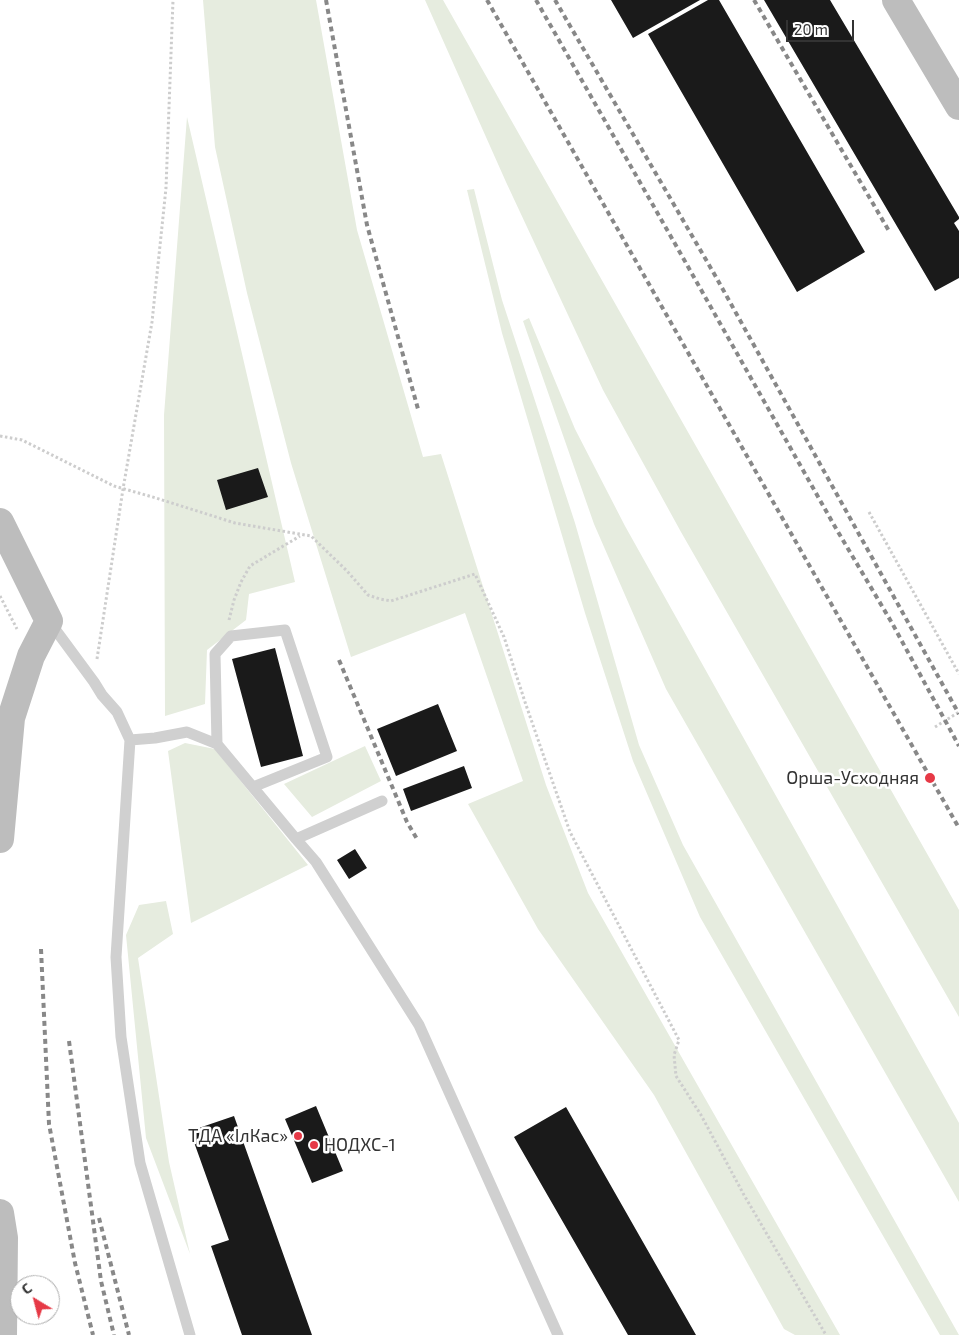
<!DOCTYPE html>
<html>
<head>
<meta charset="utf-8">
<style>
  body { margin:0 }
  #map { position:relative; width:959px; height:1335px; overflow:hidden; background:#fff; font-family:"Exo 2",sans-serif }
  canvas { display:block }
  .north { position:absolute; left:10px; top:1275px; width:50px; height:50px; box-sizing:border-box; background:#fff; border:1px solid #adadad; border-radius:50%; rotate:323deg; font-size:14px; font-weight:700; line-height:20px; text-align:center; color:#333 }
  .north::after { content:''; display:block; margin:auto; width:18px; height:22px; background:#e63946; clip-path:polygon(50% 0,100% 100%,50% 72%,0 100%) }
  .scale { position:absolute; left:786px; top:20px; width:68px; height:22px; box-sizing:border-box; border:2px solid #333; border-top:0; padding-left:6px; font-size:15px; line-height:18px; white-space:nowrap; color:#333; -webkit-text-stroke:4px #fff; paint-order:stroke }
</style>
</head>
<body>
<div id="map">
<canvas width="959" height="1335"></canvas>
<div class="north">С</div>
<div class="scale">20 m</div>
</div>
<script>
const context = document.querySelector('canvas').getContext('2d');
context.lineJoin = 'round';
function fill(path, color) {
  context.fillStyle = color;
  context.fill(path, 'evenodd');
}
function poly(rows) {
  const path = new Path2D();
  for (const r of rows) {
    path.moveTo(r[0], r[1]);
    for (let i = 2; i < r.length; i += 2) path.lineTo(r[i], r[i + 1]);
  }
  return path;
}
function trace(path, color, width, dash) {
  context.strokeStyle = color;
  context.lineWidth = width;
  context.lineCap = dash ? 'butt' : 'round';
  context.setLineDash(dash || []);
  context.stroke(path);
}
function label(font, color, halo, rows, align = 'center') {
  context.font = font + ' "Exo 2",sans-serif';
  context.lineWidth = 5;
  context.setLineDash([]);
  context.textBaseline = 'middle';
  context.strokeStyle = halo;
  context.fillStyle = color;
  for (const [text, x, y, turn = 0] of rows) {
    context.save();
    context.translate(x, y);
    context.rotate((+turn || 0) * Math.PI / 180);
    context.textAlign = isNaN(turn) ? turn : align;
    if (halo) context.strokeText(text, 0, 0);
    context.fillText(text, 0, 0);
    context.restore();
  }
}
fill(poly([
  [203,0,316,0,357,230,423,457,441,454,546,785,588,893,840,1335,795,1335,784,1329,654,1095,538,929,468,804,523,781,465,613,351,657,291,463,247,293,215,147],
  [425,0,443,0,959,910,959,1017,681,532,603,390,506,182],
  [187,117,295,582,249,594,246,620,207,650,205,704,165,716,164,415],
  [474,189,502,300,575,523,639,745,683,845,959,1335,940,1335,700,917,633,761,585,613,502,333,467,190],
  [529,318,575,429,625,526,959,1123,959,1202,666,689,594,524,523,321],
  [185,743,215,749,308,865,191,923,168,751],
  [365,746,381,781,312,817,284,784],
  [166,901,173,934,138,958,169,1162,190,1254,146,1138,126,935,139,905]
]), '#e6ecdf');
fill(poly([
  [611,0,700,0,633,38],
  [708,0,719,0,865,252,797,292,648,34],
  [764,0,830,0,959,217,959,219,954,223,959,231,959,278,935,291],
  [258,468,268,497,226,510,217,480],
  [275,648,303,756,261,767,232,659],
  [438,704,457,751,396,776,377,729],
  [464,766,472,788,411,811,403,789],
  [355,849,367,868,349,879,337,860],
  [316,1106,343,1171,312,1183,285,1119],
  [566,1107,696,1335,628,1335,514,1137],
  [234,1116,312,1335,242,1335,211,1246,229,1240,190,1131]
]), '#1a1a1a');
trace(poly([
  [0,436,22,440,114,486,156,498,235,523,311,536,347,571,368,595,380,599,391,601,475,574,504,637,525,702,570,832,679,1040,674,1055,676,1076,701,1115,744,1195,826,1335],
  [869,512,959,674],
  [0,596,17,629],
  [229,620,234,600,241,582,250,566,300,536],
  [97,659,123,489,152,322,166,188,173,0],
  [935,727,959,712]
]), '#cdcdcd', 3, [2.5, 2.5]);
trace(poly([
  [49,621,94,682,102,695,117,712,130,740,116,957,121,1037,140,1163,190,1335],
  [130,740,155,738,187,732,217,744,296,839,382,801],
  [217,744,215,654,231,636,285,630,327,757,253,787],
  [296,839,316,862,419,1025,558,1335]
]), '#d0d0d0', 11);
trace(poly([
  [896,0,959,106],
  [0,522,49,621,31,656,11,718,0,839],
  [0,1213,4,1238,3,1335]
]), '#bdbdbd', 28);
trace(poly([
  [326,0,367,225,418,409],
  [487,0,959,828],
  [536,0,678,249,834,525,892,623,959,746],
  [555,0,716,277,959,714],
  [754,0,889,231],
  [339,660,407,822,417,839],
  [41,949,49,1124,75,1263,93,1335],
  [69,1041,101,1281,114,1335],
  [99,1218,129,1335]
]), '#888', 4, [5, 4]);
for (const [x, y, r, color] of [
  [930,778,6,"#e63946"],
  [298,1136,5,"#e63946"],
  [314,1145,5,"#e63946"]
]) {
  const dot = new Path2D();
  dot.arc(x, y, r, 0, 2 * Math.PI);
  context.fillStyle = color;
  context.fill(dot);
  trace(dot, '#fff', 2);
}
label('18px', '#333', '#fff', [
  ["Орша-Усходняя",919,778],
  ["ТДА «ІлКас»",288,1136],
  ["НОДХС-1",324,1145,"left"]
], 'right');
</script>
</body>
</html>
